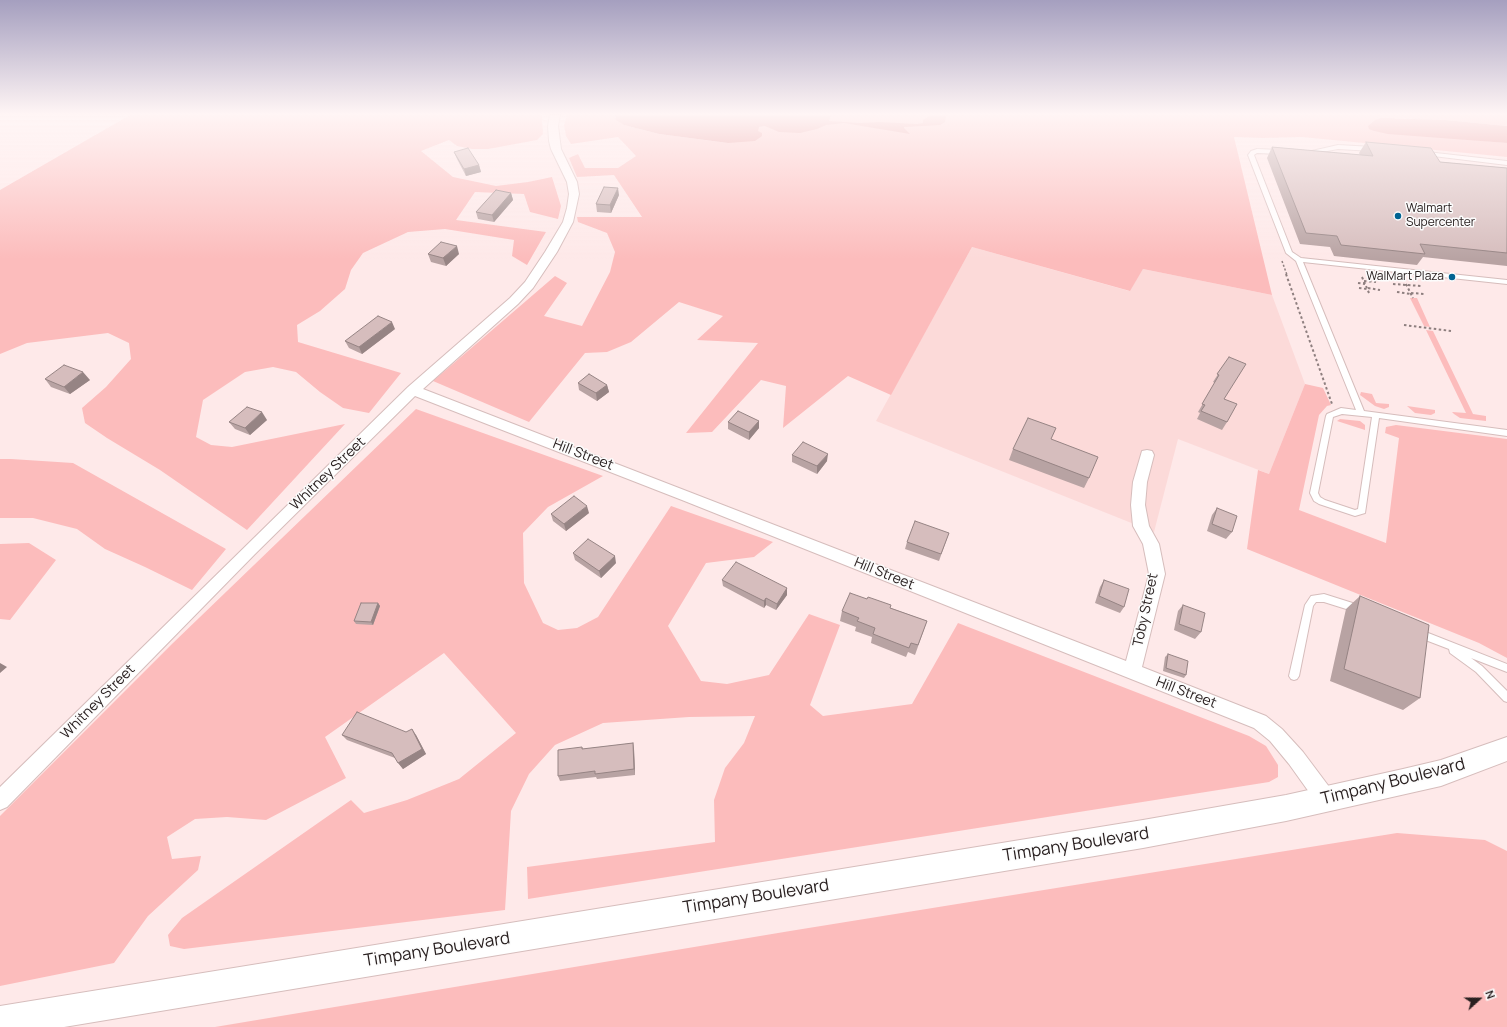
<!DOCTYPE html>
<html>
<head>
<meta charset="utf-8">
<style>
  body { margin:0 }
  #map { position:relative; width:1507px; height:1027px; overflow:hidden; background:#fee9e9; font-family:Manrope,sans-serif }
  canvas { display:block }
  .north { position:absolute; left:1459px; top:979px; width:40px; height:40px; -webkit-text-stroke:3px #fcfcfc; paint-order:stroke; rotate:69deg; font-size:11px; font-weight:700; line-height:16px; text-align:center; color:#292020 }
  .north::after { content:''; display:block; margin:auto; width:14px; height:18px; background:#292020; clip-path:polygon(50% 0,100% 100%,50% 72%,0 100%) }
</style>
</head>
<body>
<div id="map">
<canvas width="1507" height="1027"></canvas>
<div class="north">N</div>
</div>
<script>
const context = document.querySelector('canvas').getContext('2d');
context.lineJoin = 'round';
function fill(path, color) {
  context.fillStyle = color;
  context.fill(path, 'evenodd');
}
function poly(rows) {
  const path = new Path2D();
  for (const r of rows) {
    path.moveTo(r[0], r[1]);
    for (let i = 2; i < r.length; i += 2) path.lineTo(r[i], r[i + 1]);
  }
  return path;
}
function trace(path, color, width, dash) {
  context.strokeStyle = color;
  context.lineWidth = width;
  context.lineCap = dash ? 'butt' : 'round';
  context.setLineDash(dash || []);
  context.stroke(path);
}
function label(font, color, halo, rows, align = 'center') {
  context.font = font + ' Manrope,sans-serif';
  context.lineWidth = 3;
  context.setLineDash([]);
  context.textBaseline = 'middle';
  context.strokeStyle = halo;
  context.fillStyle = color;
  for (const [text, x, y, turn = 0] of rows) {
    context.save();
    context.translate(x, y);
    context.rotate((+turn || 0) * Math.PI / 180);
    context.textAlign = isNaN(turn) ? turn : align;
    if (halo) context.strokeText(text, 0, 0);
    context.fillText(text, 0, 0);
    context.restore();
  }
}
fill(poly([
  [972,247,1129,291,1143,269,1272,295,1305,384,1269,474,1178,439,1154,532,876,421]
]), '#fcdad9');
fill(poly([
  [130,115,542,115,543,134,537,140,488,149,472,149,457,146,449,140,421,151,453,177,496,186,528,182,552,177,561,206,558,219,530,212,524,194,475,192,456,220,546,232,527,265,512,256,514,240,445,229,408,232,363,253,351,270,345,289,320,311,297,325,298,342,401,373,369,413,343,408,320,392,296,372,273,367,245,372,203,400,196,437,211,445,232,447,345,424,247,530,160,470,107,438,85,423,82,408,106,387,131,359,129,343,108,333,27,343,0,354,0,190],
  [567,115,615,115,614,117,624,125,659,134,728,143,753,128,831,115,1507,115,1507,126,1445,120,1395,118,1374,131,1507,143,1507,157,1302,137,1263,138,1234,137,1272,295,1143,269,1130,291,972,247,891,395,848,376,783,428,786,386,761,380,712,432,686,433,758,343,697,340,723,316,679,302,631,342,607,352,585,353,529,422,433,381,555,276,567,283,544,316,582,326,610,272,615,252,607,233,578,222,577,217,642,217,614,175,577,177,569,158,578,154,585,168,618,168,636,156,618,137,571,144,566,136,564,125],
  [1410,298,1417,298,1430,327,1424,326],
  [1426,330,1433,331,1473,414,1486,416,1486,421,1460,418,1454,414,1452,412,1466,413],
  [1305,384,1323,388,1331,405,1327,406,1319,415,1299,510,1386,543,1399,438,1385,433,1386,427,1396,425,1507,439,1507,658,1479,643,1247,549,1258,470,1269,474],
  [1361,392,1372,394,1376,403,1389,404,1389,407,1384,409,1375,406,1360,395],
  [1407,406,1435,410,1435,413,1431,415,1415,413],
  [416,409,603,476,548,507,523,533,524,583,543,623,558,630,577,628,598,617,671,506,773,542,754,557,706,563,668,626,701,681,727,684,769,675,809,614,840,625,810,705,823,716,912,704,958,623,1249,736,1266,746,1278,765,1278,777,1269,782,528,899,527,867,715,842,714,800,725,768,744,743,755,716,689,717,603,723,555,745,529,774,511,811,505,910,184,949,170,946,168,935,182,918,351,800,364,813,407,800,459,779,516,733,444,653,325,737,346,778,266,820,227,817,195,819,167,837,172,859,201,856,198,870,148,916,114,963,0,986,0,816,173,643],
  [1340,419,1360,421,1365,425,1365,430,1337,421],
  [0,459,11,459,73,463,226,549,192,590,145,567,105,549,77,529,33,518,0,518],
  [29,543,56,560,10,620,0,619,0,544],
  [1397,833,1485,840,1507,851,1507,1027,215,1027,790,931]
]), '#fcbcbc');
fill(poly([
  [615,115,831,115,829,121,859,123,880,122,917,124,923,123,923,120,931,115,946,115,945,122,940,125,904,127,904,128,910,134,844,123,826,125,817,129,800,133,779,132,765,126,759,127,758,131,762,133,762,136,755,141,728,143,659,134,624,125,616,120],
  [1381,118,1445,120,1507,126,1507,143,1388,134,1374,131,1369,129,1368,126,1375,120]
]), '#e28082');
const service = poly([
  [1338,145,1373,147,1376,149,1373,151,1338,149,1306,155,1303,153,1338,145],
  [1257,149,1280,150,1283,152,1280,154,1257,153,1254,155,1292,252,1301,258,1507,280,1507,284,1303,262,1364,411,1507,430,1507,436,1379,418,1365,513,1355,516,1319,504,1314,501,1310,493,1326,416,1327,414,1341,408,1356,410,1296,261,1286,253,1248,155,1251,151,1257,149],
  [1342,414,1372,417,1358,509,1355,510,1325,500,1320,497,1318,493,1333,417,1342,414],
  [1427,152,1507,161,1507,165,1425,155,1424,154,1427,152],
  [1324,594,1362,606,1363,609,1362,612,1359,613,1324,602,1316,602,1313,606,1299,676,1297,679,1294,680,1291,679,1289,676,1305,605,1311,596,1324,594],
  [1418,629,1507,664,1507,672,1471,658,1482,666,1507,691,1507,702,1504,701,1476,672,1450,653,1449,649,1415,636,1414,633,1415,630,1418,629]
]);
const minor = poly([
  [550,115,560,115,558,126,561,149,577,182,579,194,573,222,557,252,533,288,518,304,423,389,1126,661,1149,574,1143,544,1133,526,1131,505,1133,482,1142,451,1147,450,1152,451,1154,455,1147,482,1145,505,1149,526,1159,544,1165,574,1142,667,1266,716,1282,729,1303,752,1333,792,1336,799,1333,806,1326,809,1319,806,1289,764,1270,741,1254,728,682,500,415,396,255,554,7,807,0,810,0,787,408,387,510,298,525,282,545,252,563,222,567,208,569,194,567,182,551,149,549,141,548,126,550,115]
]);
const secondary = poly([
  [1507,737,1507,761,1441,786,1286,821,1143,848,64,1027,0,1027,0,1006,1143,820,1286,795,1403,769,1441,760,1507,737]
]);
trace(service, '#d6bdbc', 2);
trace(minor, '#d6bdbc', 2);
trace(secondary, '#d6bdbc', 2);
trace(poly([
  [1282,261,1287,275]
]), '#8e7f7f', 1.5, [2, 2]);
trace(poly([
  [1286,274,1332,404],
  [1362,277,1369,293],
  [1364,281,1376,282],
  [1358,283,1365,284],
  [1393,284,1421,286],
  [1406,284,1413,298],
  [1359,288,1367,289],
  [1368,288,1380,290],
  [1397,292,1411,294],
  [1411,293,1425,294],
  [1404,325,1451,331]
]), '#8e7f7f', 2, [2.5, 2.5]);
fill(service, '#fff');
fill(minor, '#fff');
fill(secondary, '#fff');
fill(poly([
  [1366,142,1440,162,1507,168,1507,266,1423,257,1417,265,1334,256,1330,247,1300,244,1267,158,1272,147,1360,155,1359,153],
  [454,152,479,165,481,172,466,176,457,159],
  [511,193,513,200,494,222,478,219,476,212],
  [619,195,611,213,597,212,596,204],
  [428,254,459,254,446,266,431,262],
  [395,329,362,354,349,348,345,341],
  [1229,357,1224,399,1227,422,1222,430,1197,419,1200,413,1198,412,1215,383,1213,382],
  [45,379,90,380,70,394,51,387],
  [578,383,607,385,609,392,597,401,579,390],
  [267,420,250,435,235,429,229,422],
  [759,421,759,428,749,440,728,429,728,422],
  [1051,440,1089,478,1084,488,1009,460,1013,449],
  [792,455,827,461,817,474,792,462],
  [1217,508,1232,532,1226,539,1207,531,1212,515],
  [589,513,566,531,553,521,551,514],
  [949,533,939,561,905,549,907,542],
  [573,553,616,563,601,578,575,560],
  [722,580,787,588,787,595,776,610,766,605,764,608,723,586],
  [1104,580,1124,607,1120,613,1095,603,1100,587],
  [1360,596,1420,698,1403,710,1330,681,1346,609],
  [378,603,380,606,373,625,356,624,354,621],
  [1183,605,1201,632,1195,639,1174,630,1178,611],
  [891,608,927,621,915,655,908,652,906,657,871,643,872,637,855,631,856,627,840,621,842,611],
  [1168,654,1186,675,1184,678,1163,671,1165,657],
  [406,732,416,735,426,754,403,769,395,758,347,740,342,735],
  [633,743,634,749,635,775,597,779,596,777,560,781,558,776,582,747,583,749]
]), '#b8a3a3');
fill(poly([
  [479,165,481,172,466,176,464,169],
  [618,188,619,195,611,213,610,205],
  [511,193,513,200,494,222,492,215],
  [457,246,459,254,446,266,443,258],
  [392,322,395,329,362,354,359,347],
  [83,372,90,380,70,394,64,387],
  [607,385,609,392,597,401,596,393],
  [262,412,267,420,250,435,245,428],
  [759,421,759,428,749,440,749,432],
  [828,454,827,461,817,474,817,466],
  [587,506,589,513,566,531,564,524],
  [615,556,616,563,601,578,599,571],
  [787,588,787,595,776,610,777,604],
  [766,598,766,605,764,608,764,601],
  [378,603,380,606,373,625,371,622],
  [0,663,7,667,0,673],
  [412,729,416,735,426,754,403,769,398,763],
  [633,743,634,749,635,775,634,769]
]), '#968484');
const building = poly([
  [1366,142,1431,148,1440,162,1507,168,1507,253,1420,244,1425,254,1341,245,1337,236,1306,233,1272,147,1373,156,1366,142],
  [468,148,479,165,464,169,454,152,468,148],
  [604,187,618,188,610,205,596,204,604,187],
  [496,190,511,193,492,215,476,212,496,190],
  [441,242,457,246,443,258,428,254,441,242],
  [378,316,392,322,359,347,345,341,378,316],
  [1229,357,1246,364,1224,399,1237,404,1227,422,1201,411,1205,405,1202,404,1219,375,1217,374,1229,357],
  [64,365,83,372,64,387,45,379,64,365],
  [589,374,607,385,596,393,578,383,589,374],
  [247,407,262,412,245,428,229,422,247,407],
  [738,411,759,421,749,432,728,422,738,411],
  [1028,418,1056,428,1051,439,1098,457,1089,478,1013,449,1028,418],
  [803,442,828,454,817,466,792,455,803,442],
  [574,496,587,506,564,524,551,514,574,496],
  [1217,508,1237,516,1232,532,1212,524,1217,508],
  [915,521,949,533,941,554,907,542,915,521],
  [588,539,615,556,599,571,573,553,588,539],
  [736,562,787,588,777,604,766,598,764,601,722,580,736,562],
  [1104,580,1129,589,1124,607,1099,596,1104,580],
  [850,593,867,599,868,597,891,605,890,608,927,621,918,645,911,643,909,648,873,634,875,628,857,621,859,618,842,611,850,593],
  [1360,596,1429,625,1420,698,1344,669,1360,596],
  [361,603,378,603,371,622,354,621,361,603],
  [1183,605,1205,613,1201,632,1179,624,1183,605],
  [1168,654,1188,661,1186,675,1166,668,1168,654],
  [357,712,406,732,412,729,422,749,398,763,392,753,342,735,357,712],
  [633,743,634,769,595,774,595,771,558,776,558,750,582,747,582,749,633,743]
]);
fill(building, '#d6bdbd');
trace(building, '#968484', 1);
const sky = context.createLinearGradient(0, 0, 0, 259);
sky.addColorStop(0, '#a59fbf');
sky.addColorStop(0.44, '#fff5f5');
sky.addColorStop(1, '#fff5f500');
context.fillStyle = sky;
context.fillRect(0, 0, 1507, 259);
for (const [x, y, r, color] of [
  [1398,216,4,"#006392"],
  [1452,277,4,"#006392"]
]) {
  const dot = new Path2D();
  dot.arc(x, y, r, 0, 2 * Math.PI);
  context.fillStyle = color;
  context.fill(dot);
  trace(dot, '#fcfcfc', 1.5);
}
label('12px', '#292020', '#fcfcfc', [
  ["Walmart",1406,209],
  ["Supercenter",1406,223],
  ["WalMart Plaza",1444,277,"right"]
], 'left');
label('14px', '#292020', '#fcfcfc', [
  ["Hill Street",583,455,21],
  ["Whitney Street",328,474,-44],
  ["Hill Street",884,574,22],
  ["Toby Street",1146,610,-78],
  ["Hill Street",1186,693,21],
  ["Whitney Street",98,702,-45]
]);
label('17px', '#292020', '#fcfcfc', [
  ["Timpany Boulevard",1393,782,-14],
  ["Timpany Boulevard",1076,845,-9],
  ["Timpany Boulevard",756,897,-9],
  ["Timpany Boulevard",437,950,-9]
]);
</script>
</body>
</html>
